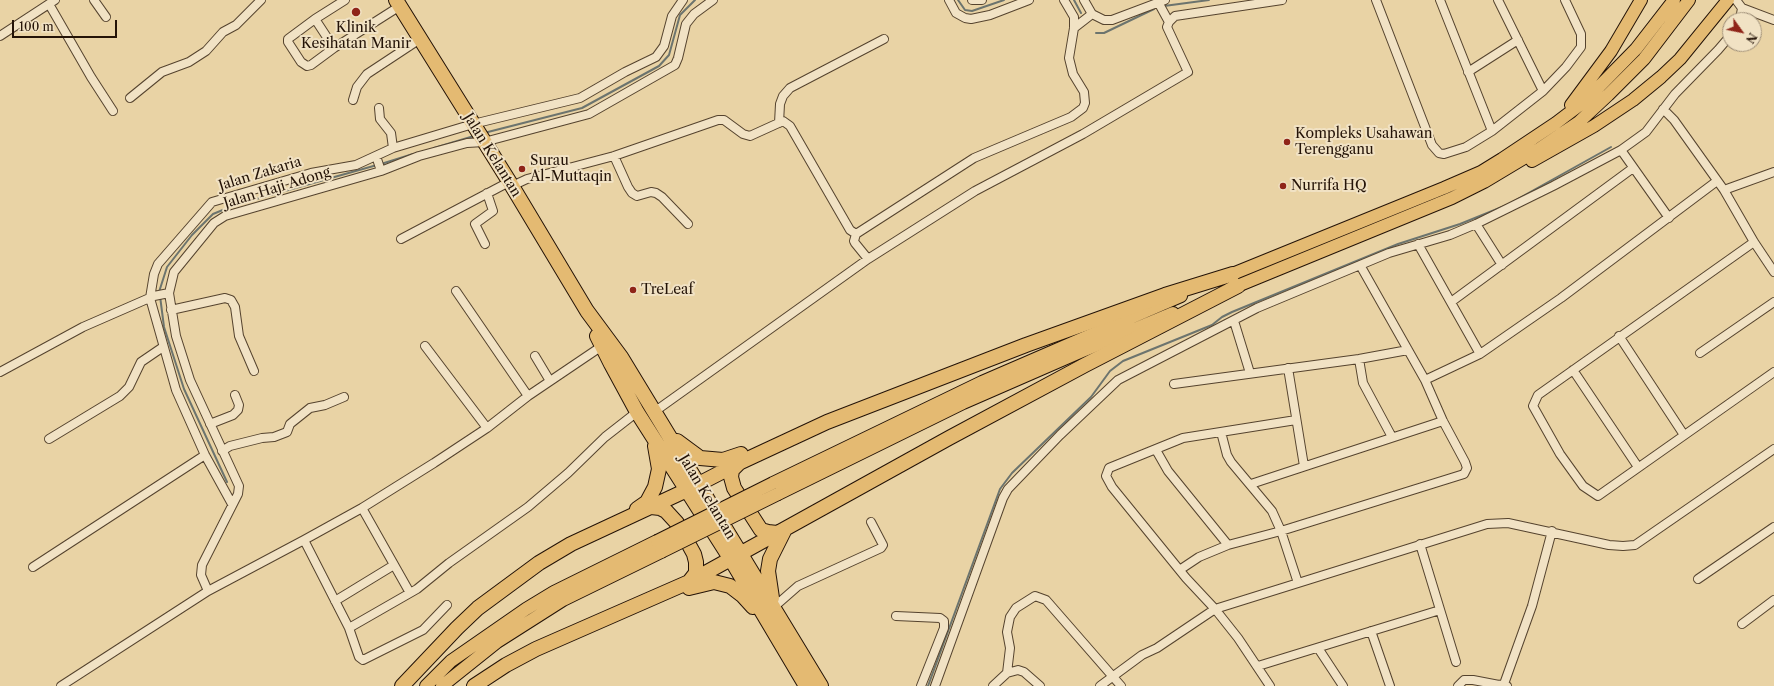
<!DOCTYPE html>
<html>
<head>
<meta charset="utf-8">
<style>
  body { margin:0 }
  #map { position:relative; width:1774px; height:686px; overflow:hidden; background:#e9d3a5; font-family:"Libre Caslon Text",serif }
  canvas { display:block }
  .north { position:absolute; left:1722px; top:12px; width:40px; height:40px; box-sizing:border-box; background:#f1e2c4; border:1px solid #9f8f78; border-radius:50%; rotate:123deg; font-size:11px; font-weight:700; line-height:16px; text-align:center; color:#241307 }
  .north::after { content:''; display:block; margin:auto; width:14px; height:18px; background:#8f2418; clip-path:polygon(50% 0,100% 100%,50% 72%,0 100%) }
  .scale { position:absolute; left:12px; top:20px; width:105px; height:18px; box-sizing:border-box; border:2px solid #241307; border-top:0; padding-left:5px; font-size:12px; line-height:14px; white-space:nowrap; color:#241307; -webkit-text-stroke:3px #f1e2c4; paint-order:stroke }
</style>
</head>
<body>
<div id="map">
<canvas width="1774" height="686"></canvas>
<div class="north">N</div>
<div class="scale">100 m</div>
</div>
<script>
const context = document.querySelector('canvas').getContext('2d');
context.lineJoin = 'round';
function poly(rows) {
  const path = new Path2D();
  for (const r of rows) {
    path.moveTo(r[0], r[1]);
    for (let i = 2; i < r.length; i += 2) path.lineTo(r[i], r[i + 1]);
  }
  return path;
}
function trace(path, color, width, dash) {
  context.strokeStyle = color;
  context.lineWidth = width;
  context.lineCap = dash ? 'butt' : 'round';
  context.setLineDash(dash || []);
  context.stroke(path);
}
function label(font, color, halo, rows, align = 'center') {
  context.font = font + ' "Libre Caslon Text",serif';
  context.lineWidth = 4;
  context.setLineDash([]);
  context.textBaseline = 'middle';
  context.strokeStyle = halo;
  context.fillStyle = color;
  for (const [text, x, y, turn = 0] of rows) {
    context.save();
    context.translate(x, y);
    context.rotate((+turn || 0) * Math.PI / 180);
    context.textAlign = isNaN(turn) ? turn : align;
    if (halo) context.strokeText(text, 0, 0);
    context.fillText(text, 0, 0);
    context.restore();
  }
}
trace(poly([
  [958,0,965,10,972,11,1004,0],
  [1074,0,1081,13],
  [1164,6,1209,0],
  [1096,33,1104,33,1154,9],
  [484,133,582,108,659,66,669,55,680,15,695,0],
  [434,148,474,136],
  [381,164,413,154],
  [159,292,167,267,192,235,213,214,235,205,377,165],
  [160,296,164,327,184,389,227,482],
  [928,686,1000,489,1012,473,1091,397,1110,371,1123,361,1212,325,1222,317,1232,312,1398,244,1460,224,1507,205,1611,147]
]), '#6c746e', 2);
const street = poly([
  [94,0,106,17],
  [345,0,315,19,334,48,400,6],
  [949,0,956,13,965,18,971,19,990,15,1029,0],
  [972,0,982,0],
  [1084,0,1092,14,1104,20,1112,20,1165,0],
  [1376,0,1432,145,1439,153,1444,154,1466,147,1492,131,1543,91,1566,67,1581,47,1581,34,1565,0],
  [1440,0,1492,131],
  [1498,0,1543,91],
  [1736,0,1742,8,1740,20],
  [1158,2,1169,22],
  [49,4,91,77,113,111],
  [1742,8,1774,20],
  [315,19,288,39,288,42,301,62,307,66,311,65,334,48],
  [1074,28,1092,14],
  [0,36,55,0],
  [1468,72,1518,40],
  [130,98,162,72,189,62,206,51,223,32,236,25,261,0],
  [353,100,357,87,367,74,420,39],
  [379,108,380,119,391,133,393,148],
  [1663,109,1674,120,1724,190,1754,242,1774,272],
  [779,123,780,104,783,96,790,88,884,39],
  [1621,150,1669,218],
  [376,156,381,171],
  [614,156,628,187,632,193,637,196,651,192,656,193,662,197,688,224],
  [512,186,527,179,614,156,718,120,724,120,743,134,750,136,783,121,790,126,850,230,856,234],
  [1724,190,1774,172],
  [1476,224,1502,265],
  [401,239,509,182],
  [1754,242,1538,395,1533,406,1560,454,1583,486,1598,496,1774,372],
  [485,244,475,224,493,211,487,193],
  [1418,244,1480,354],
  [868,259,855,243,854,241,856,234,974,158,1071,117,1083,108,1085,103,1084,92,1073,74,1069,58,1074,28,1074,17,1064,0],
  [456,291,528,396],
  [1451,302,1633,168],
  [171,310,225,298,231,300,235,307,239,336,254,371],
  [1234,321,1250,373],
  [1619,336,1684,435],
  [425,346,487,428],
  [1700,353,1774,302],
  [535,356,550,381],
  [1359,359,1363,383,1392,437],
  [1288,368,1304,466],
  [1573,370,1638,467],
  [0,372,83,327,154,296,169,293],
  [1425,380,1480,354,1561,298,1717,181],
  [1174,384,1359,359,1408,350],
  [654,412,868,259,975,191,1083,134,1188,72,1167,27,1169,22,1175,16,1282,0],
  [210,424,233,415,238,410,239,405,235,395],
  [1221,432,1227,455,1231,462,1272,511,1281,531,1298,583],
  [49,439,120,396,129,387,141,362,163,347],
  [1156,450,1168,471,1228,545],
  [222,451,230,446,262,438,274,437,287,432,290,424,310,408,325,405,344,397],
  [1251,484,1443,421],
  [232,504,205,455,176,390,150,298,154,274,158,264,212,202,311,173,356,165,393,148,473,124,580,98,625,72,656,57,664,46,672,16,683,0],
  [362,508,410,593],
  [304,540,349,628,359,657,363,660,423,630,447,605],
  [1420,544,1456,662],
  [33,567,205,455],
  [1181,569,1199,557,1228,545,1281,531,1464,474,1467,468,1465,462,1443,421,1425,380,1360,265],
  [1698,579,1774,527],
  [208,591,201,575,202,565,238,494,239,486,190,380,176,336,169,293,174,272,214,223,225,216,381,171,419,156,467,143,484,142,589,114,675,65,678,58,686,24,694,14,713,0],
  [335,601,394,565],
  [774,607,798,586,881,548,883,545,871,522],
  [896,616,940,618,944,621,944,628,921,686],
  [1742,624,1774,600],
  [349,628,417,589,449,563,528,507,568,473,605,437,637,412],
  [1371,631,1390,686],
  [1318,648,1343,686],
  [1258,666,1440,610],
  [1007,673,1010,648,1007,632,1010,617,1016,608,1035,596,1046,600,1121,686],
  [1504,684,1532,606,1552,531],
  [61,686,208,591,304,540,362,508,434,463,487,428,528,396,602,346],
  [935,686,1003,498,1008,489,1060,435,1118,380,1257,308,1389,253,1450,235,1476,224,1553,186,1621,150,1646,132,1675,94,1718,50,1730,36],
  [993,686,1007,673,1018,670,1024,672,1040,686],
  [1100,686,1142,655,1157,648,1215,609,1487,524,1508,523,1609,545,1623,546,1635,545,1774,449],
  [1270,686,1238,638,1215,609,1186,578,1112,487,1106,476,1109,468,1183,438,1296,420],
  [1458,686,1464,680,1473,680,1499,685,1504,684,1507,686]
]);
const primary = poly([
  [1571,105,1611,51,1641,0],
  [1532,161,1594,126,1633,100,1661,77,1680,59,1728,0],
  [1225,277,1444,188,1481,172,1502,159,1556,123,1585,101,1636,49,1674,0],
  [1230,289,1452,198,1484,182,1539,149,1579,122,1608,95,1644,59,1689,0],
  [773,483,982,382,1181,296],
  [778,494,963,403,1080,352,1173,313],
  [426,686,451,661,526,609,554,592,657,541],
  [442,686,497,642,563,600,661,552]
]);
const highway = poly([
  [396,0,512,186,587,311,621,357,666,431,821,686],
  [597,336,611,364,637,412,730,558,806,686],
  [677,441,700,458,723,460,741,454],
  [740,462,732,470,731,477,734,488,761,530,768,532,777,533],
  [651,507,660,508,666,511,677,523,694,554,696,562,696,573,689,582],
  [637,509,647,502,655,487,659,469,655,446],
  [689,588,714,582,730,586,743,596,753,607],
  [772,598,768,571,770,559,785,529],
  [402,686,457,628,478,608,539,563,571,544,687,490,741,462,827,422,1026,345,1165,295,1233,274],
  [474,686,506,665,536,649,689,582,949,438,1085,365,1238,286]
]);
trace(street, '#55432e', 10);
trace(primary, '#241307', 14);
trace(highway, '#241307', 16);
trace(street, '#f1e2c4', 8);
trace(primary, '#e4ba72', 12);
trace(highway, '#e4ba72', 14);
const primaryBridge = poly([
  [657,541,773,483],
  [661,552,778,494]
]);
trace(primaryBridge, '#241307', 14, []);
trace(primaryBridge, '#e4ba72', 12);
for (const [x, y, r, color] of [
  [356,12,5,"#8f2418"],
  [1287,142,4,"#8f2418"],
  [522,169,4,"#8f2418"],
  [1283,186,4,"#8f2418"],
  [633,290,4,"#8f2418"]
]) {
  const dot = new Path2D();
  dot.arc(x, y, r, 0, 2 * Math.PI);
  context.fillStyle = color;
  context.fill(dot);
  trace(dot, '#f1e2c4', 1.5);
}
label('14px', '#241307', '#f1e2c4', [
  ["Klinik",356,28,"center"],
  ["Kesihatan Manir",356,44,"center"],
  ["Kompleks Usahawan",1295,134],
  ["Terengganu",1295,150],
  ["Surau",530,161],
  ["Al-Muttaqin",530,177],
  ["Nurrifa HQ",1291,186],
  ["TreLeaf",641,290]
], 'left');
label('14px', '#241307', '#f1e2c4', [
  ["Jalan Kelantan",492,155,58],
  ["Jalan Zakaria",260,174,-17],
  ["Jalan Haji Adong",277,188,-17],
  ["Jalan Kelantan",707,497,59]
]);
</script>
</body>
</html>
